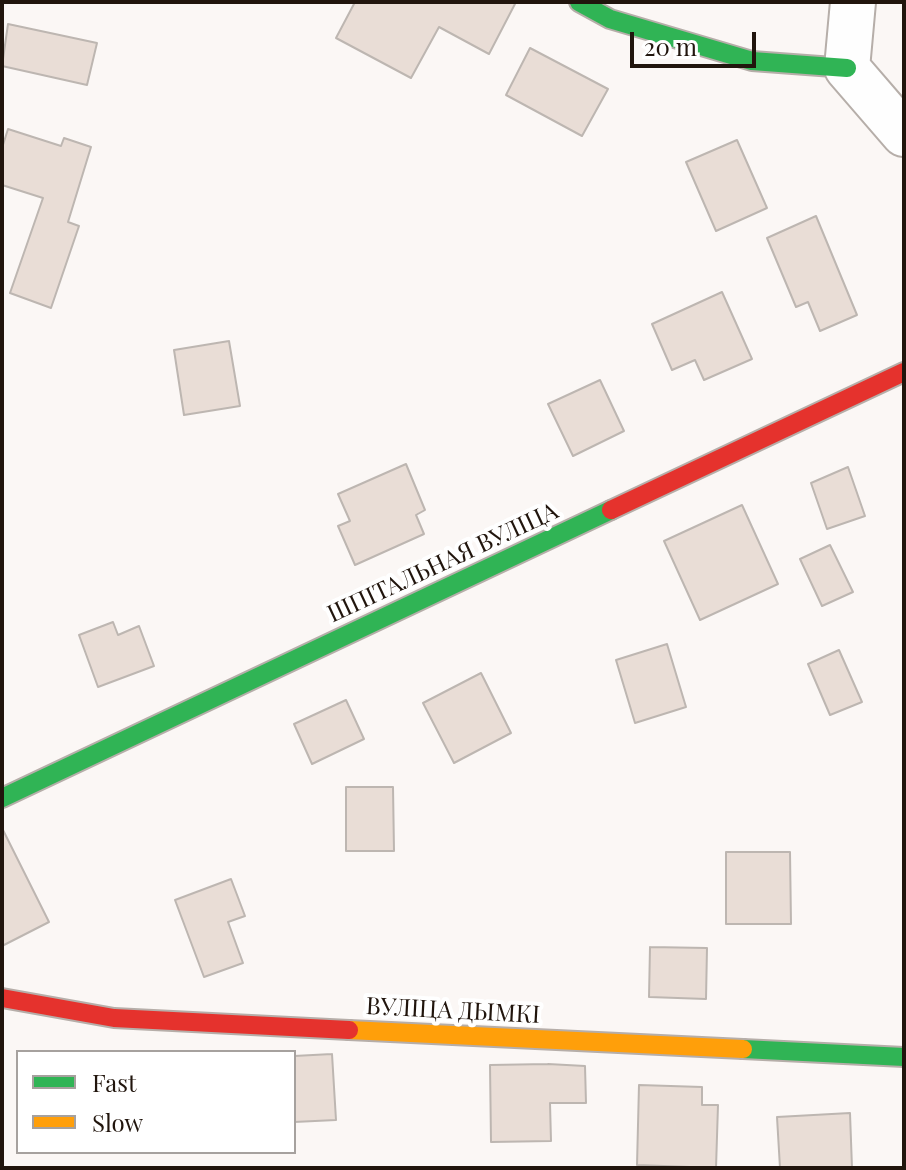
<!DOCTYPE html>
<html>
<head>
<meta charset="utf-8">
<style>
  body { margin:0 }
  #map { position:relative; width:906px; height:1170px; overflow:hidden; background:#fbf7f5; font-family:"Playfair Display",serif }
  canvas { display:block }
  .frame { position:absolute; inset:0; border:4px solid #21150d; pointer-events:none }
  .legend { position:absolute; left:16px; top:1050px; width:280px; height:104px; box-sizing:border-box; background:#fff; border:2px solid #a6a19e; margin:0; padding:10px 14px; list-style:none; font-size:24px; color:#21150d }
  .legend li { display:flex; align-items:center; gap:16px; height:40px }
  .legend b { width:40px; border:2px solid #a6a19e }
  .scale { position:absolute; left:630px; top:32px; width:126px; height:36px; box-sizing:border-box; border:4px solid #21150d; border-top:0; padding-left:10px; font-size:24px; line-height:28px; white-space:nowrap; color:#21150d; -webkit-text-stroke:6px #fff; paint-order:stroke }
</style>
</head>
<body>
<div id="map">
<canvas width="906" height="1170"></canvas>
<div class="frame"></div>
<ul class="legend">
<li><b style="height:10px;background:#30b455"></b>Fast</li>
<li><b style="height:10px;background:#ff9f0a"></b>Slow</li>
</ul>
<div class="scale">20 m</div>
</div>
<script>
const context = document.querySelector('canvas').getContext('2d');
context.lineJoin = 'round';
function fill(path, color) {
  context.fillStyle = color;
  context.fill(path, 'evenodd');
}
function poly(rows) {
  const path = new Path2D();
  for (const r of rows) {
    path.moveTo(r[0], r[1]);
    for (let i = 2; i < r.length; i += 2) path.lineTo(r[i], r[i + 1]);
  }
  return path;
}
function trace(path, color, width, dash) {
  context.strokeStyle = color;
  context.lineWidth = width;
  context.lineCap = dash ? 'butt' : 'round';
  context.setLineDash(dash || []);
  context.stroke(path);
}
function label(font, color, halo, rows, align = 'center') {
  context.font = font + ' "Playfair Display",serif';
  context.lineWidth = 8;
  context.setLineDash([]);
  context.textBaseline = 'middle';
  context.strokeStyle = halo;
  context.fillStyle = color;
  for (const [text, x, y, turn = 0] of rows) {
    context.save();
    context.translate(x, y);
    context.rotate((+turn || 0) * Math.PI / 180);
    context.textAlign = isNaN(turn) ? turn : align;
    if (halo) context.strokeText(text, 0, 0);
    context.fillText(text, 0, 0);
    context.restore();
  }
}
const building = poly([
  [355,2,516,2,489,54,439,27,411,78,336,38,355,2],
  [8,24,97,43,87,85,2,66,8,24],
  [530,48,608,89,582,136,506,95,530,48],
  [8,129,61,146,64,138,91,147,68,222,79,226,51,308,10,293,43,198,2,185,2,148,8,129],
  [737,140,767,208,716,231,686,162,737,140],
  [816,216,857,315,820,331,808,302,796,307,767,238,816,216],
  [722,292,752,359,704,380,695,360,672,370,652,324,722,292],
  [229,341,240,406,184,415,174,350,229,341],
  [600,380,624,431,573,456,548,404,600,380],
  [406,464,425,510,416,515,424,534,355,565,338,526,350,521,338,494,406,464],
  [848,467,865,516,827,529,811,483,848,467],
  [742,505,778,584,700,620,664,541,742,505],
  [830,545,853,592,822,606,800,559,830,545],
  [113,622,118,635,139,626,154,666,98,687,79,635,113,622],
  [667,644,686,707,635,723,616,660,667,644],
  [839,650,862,702,830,715,808,664,839,650],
  [481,673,511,733,454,763,423,703,481,673],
  [346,700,364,739,312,764,294,724,346,700],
  [346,787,393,787,394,851,346,851,346,787],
  [2,828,49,922,2,946,2,828],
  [726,852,790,852,791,924,726,924,726,852],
  [231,879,245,916,228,922,243,963,204,977,175,900,231,879],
  [650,947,707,948,706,999,649,997,650,947],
  [332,1054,336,1120,294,1122,294,1056,332,1054],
  [548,1064,585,1066,586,1103,550,1103,551,1141,491,1142,490,1065,548,1064],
  [639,1085,702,1087,702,1105,718,1105,716,1168,637,1165,639,1085],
  [850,1113,852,1168,780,1168,777,1117,850,1113]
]);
fill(building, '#e9ddd6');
trace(building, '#bdb6b1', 2);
const street = poly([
  [853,2,847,68,904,134]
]);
const fast = poly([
  [579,2,610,19,752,61,847,68],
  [2,798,611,510],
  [743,1049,904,1057]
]);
const slow = poly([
  [349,1030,743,1049]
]);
const jam = poly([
  [611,510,904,372],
  [2,998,114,1018,349,1030]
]);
trace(street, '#b6aea9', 48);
trace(fast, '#b6aea9', 22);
trace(slow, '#b6aea9', 22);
trace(jam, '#b6aea9', 22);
trace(street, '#fefefe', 44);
trace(fast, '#30b455', 18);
trace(slow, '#ff9f0a', 18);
trace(jam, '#e5322d', 18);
label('24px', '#21150d', '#fff', [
  ["ШПІТАЛЬНАЯ ВУЛІЦА",443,563,-25],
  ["ВУЛІЦА ДЫМКІ",453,1011,3]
]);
</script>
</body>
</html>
